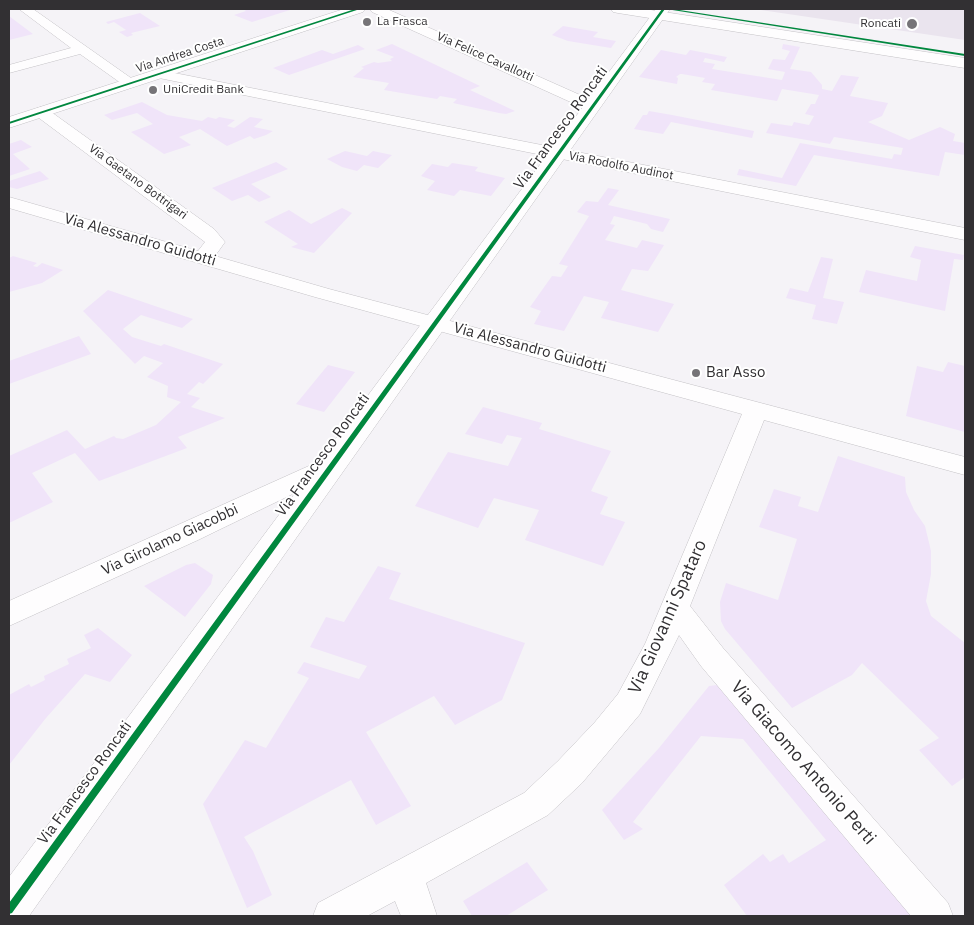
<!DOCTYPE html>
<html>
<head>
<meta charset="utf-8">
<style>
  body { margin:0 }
  #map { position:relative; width:974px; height:925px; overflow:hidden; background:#f5f3f7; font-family:"IBM Plex Sans",sans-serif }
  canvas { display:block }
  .frame { position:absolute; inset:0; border:10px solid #323033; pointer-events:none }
</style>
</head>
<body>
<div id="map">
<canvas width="974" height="925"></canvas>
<div class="frame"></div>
</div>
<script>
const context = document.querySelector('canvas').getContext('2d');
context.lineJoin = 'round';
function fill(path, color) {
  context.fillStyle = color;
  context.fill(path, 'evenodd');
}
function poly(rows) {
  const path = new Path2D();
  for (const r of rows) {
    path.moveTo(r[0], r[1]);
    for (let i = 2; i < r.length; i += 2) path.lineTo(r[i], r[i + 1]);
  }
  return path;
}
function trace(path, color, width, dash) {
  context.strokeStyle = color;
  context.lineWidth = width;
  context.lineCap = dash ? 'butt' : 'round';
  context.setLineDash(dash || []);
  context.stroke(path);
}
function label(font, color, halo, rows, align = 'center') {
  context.font = font + ' "IBM Plex Sans",sans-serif';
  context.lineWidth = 4;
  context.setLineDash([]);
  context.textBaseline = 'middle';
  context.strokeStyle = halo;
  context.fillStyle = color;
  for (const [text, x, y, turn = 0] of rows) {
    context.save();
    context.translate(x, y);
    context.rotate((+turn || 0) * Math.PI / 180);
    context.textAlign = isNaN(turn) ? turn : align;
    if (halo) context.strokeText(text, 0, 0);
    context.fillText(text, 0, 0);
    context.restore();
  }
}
fill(poly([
  [754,9,965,9,965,40]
]), '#eae4ee');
fill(poly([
  [243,9,293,9,252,22,234,15,246,11],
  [140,13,160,26,131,33,133,35,127,37,119,32,126,30,114,22,108,24,106,22],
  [9,16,33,34,9,40],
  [563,26,598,32,593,37,616,41,611,48,568,41,552,35],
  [392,44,480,86,470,90,515,111,506,114,499,113,453,103,457,99,440,96,437,99,384,90,389,83,353,77,364,68,361,67,374,62,378,63,392,61,390,59,394,57,376,50],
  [783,44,800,47,790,69,811,72,822,85,822,89,832,91,841,75,859,77,850,96,888,103,882,116,868,122,909,140,940,127,955,134,953,141,965,143,965,155,945,152,939,176,814,155,796,186,737,175,739,169,782,178,800,143,892,159,894,154,901,155,903,148,834,137,830,144,766,133,771,123,792,126,794,122,809,125,814,116,805,114,811,104,815,104,819,95,782,89,777,101,711,90,715,84,702,82,705,78,682,74,680,74,676,77,678,78,677,84,639,77,661,50,686,55,690,50,727,57,724,62,705,58,703,62,715,64,712,69,782,80,785,72,768,69,773,59,785,60,790,51,782,49],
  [358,45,365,49,289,75,273,68,322,50,333,54],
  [142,102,167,115,202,121,208,117,216,119,219,117,235,120,227,126,234,128,250,117,263,119,254,127,273,131,266,135,254,139,250,136,227,146,200,129,179,137,191,145,164,154,131,132,153,124,137,113,112,120,104,115],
  [649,111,672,115,754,131,752,138,671,122,663,134,634,129,643,115,647,115],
  [21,140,32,147,13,154,30,169,9,176,9,144],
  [345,151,367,156,373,151,392,155,378,168,364,165,357,171,342,167,327,159],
  [276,162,288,169,251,184,271,197,259,202,248,195,232,201,212,188],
  [452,163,478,167,475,171,505,178,491,196,460,190,454,196,427,190,435,181,421,176,432,164,448,167],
  [40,171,49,179,17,189,9,187,9,181],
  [608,188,619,190,608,205,670,219,663,232,651,229,647,224,614,216,610,224,615,225,605,240,637,248,642,240,664,245,648,271,632,269,621,290,674,304,658,332,601,318,609,302,584,296,564,331,534,324,541,311,530,307,552,276,561,277,568,266,559,264,589,216,577,212,586,201,598,202],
  [342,208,352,213,314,253,291,247,298,244,264,222,289,210,311,224],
  [915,246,964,255,963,260,954,259,945,311,859,292,866,270,917,281,921,260,910,257],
  [13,256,37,263,33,266,37,267,42,263,63,270,42,283,9,292,9,258],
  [821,257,833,259,823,298,844,302,837,324,812,319,816,305,786,298,790,288,808,292],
  [108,290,193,319,182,328,141,315,123,329,132,337,161,346,164,344,223,364,203,384,199,382,187,394,200,398,191,407,225,418,178,437,187,448,99,481,75,453,32,473,53,502,9,523,9,456,67,430,85,449,114,436,116,438,123,439,156,425,181,402,167,397,168,386,147,377,163,363,144,356,135,364,83,311],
  [79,336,91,354,9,384,9,361],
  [948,362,965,366,965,432,906,416,917,366,943,372],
  [328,365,355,372,324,412,296,404],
  [483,407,542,423,539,429,611,451,591,491,608,497,600,514,625,522,603,566,525,540,539,510,494,498,478,528,415,506,448,452,508,466,522,438,507,435,502,444,465,434],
  [838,456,905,477,906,492,914,510,925,526,931,551,931,574,926,601,931,616,965,643,965,777,952,786,919,750,939,738,862,663,852,675,792,708,725,629,721,621,720,602,726,583,778,600,797,539,759,527,774,489,801,497,798,506,818,512],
  [195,563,213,575,211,584,185,617,144,586,186,565],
  [378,566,401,573,389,599,525,643,502,700,455,725,434,696,366,732,411,806,376,825,351,780,244,837,253,851,272,895,247,908,203,804,245,740,266,748,309,678,297,673,304,662,359,679,367,666,310,647,326,617,344,622],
  [98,628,132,655,110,682,85,674,46,718,9,765,9,695,29,684,31,687,45,680,44,676,69,664,67,659,91,648,84,635],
  [717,685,912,916,747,916,724,885,763,854,770,862,783,854,789,863,826,840,743,739,701,736,633,822,643,829,624,840,602,810,659,748,709,686],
  [527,862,548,890,506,916,472,916,463,901]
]), '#f0e4f9');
const street = poly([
  [19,9,33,9,138,83,135,86,130,88,125,86,80,54,9,73,9,65,71,48,19,9],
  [370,9,387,9,598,103,600,106,598,109,586,109,372,12,370,9],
  [159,70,965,228,965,240,154,77,152,74,154,71,159,70],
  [41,107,47,109,214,229,225,242,215,256,329,289,965,457,965,475,764,420,690,606,723,648,948,903,953,916,911,916,701,666,679,635,640,714,582,783,548,815,426,883,437,916,401,916,395,901,367,916,313,916,318,903,524,793,558,761,595,722,618,694,645,644,742,414,315,297,9,208,9,197,198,251,205,242,35,115,33,112,35,109,41,107],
  [331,456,340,459,344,465,340,471,198,540,9,626,9,601,331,456]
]);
const secondary = poly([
  [344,9,365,9,363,12,9,128,9,117,344,9],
  [656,9,670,9,29,916,9,916,9,877,656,9]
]);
const primary = poly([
  [611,9,644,9,965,58,965,68,618,13,613,12,611,9]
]);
trace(street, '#c4c2c6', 1);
trace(secondary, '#c4c2c6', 1);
trace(primary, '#c4c2c6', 1);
fill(street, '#fefdfe');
fill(secondary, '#fefdfe');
fill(primary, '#fefdfe');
fill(poly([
  [355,9,360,9,9,124,9,122,355,9],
  [662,9,665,9,12,913,9,914,9,903,662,9],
  [666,9,673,9,965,54,965,56,666,9]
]), '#00873e');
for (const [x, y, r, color] of [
  [367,22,5,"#767478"],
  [912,24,6,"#767478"],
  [153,90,5,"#767478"],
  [696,373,5,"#767478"]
]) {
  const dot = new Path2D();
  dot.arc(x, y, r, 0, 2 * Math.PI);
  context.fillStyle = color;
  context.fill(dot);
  trace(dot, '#fff', 2);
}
label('12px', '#323033', '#fff', [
  ["La Frasca",377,22],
  ["Roncati",901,24,"right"],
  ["UniCredit Bank",163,90]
], 'left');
label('12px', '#323033', '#fff', [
  ["Via Andrea Costa",180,55,-18],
  ["Via Felice Cavallotti",485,57,24],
  ["Via Rodolfo Audinot",621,166,11],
  ["Via Gaetano Bottrigari",138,182,36]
]);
label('15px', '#323033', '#fff', [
  ["Via Francesco Roncati",561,128,-54],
  ["Via Alessandro Guidotti",140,240,16],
  ["Via Alessandro Guidotti",530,348,15],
  ["Via Francesco Roncati",323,455,-54],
  ["Via Girolamo Giacobbi",170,540,-25],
  ["Via Francesco Roncati",85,783,-54]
]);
label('15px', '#323033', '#fff', [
  ["Bar Asso",706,373]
], 'left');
label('18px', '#323033', '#fff', [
  ["Via Giovanni Spataro",668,617,-66],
  ["Via Giacomo Antonio Perti",803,763,49]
]);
</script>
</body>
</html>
